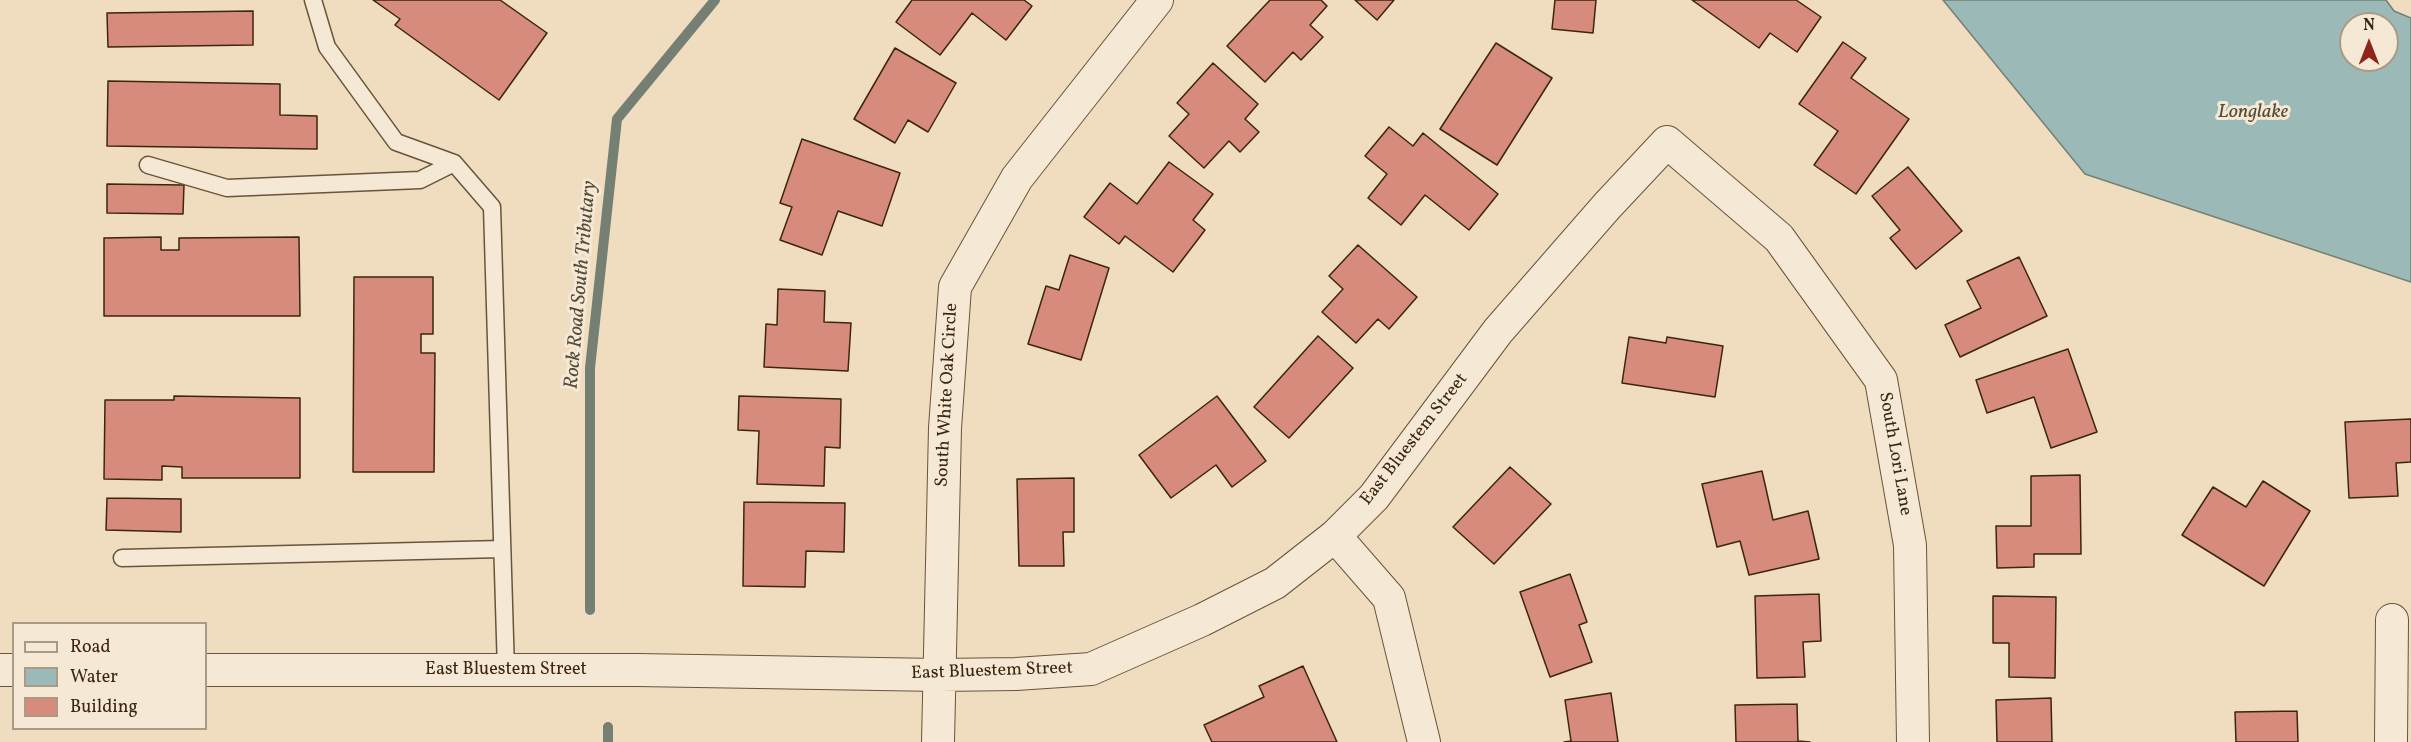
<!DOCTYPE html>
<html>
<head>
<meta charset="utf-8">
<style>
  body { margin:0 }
  #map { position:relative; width:2411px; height:742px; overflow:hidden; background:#f0dcbf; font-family:Vollkorn,serif }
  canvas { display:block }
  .legend { position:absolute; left:12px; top:622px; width:195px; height:108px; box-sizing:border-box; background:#f5e8d5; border:2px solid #ab9a85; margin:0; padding:8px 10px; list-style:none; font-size:18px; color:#3c260e }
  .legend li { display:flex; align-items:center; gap:12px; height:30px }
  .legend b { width:30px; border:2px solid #ab9a85 }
  .north { position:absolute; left:2339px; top:12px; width:60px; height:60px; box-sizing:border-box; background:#f5e8d5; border:2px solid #ab9a85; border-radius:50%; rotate:0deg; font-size:16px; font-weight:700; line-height:24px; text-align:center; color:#3c260e }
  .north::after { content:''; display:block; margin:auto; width:21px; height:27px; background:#8f2418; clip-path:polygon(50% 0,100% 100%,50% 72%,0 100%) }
</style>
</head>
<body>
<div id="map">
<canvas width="2411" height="742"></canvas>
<ul class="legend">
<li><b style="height:8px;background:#f5e8d5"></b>Road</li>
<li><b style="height:16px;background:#9bbab7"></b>Water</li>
<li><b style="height:16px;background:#d68b7d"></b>Building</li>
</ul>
<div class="north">N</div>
</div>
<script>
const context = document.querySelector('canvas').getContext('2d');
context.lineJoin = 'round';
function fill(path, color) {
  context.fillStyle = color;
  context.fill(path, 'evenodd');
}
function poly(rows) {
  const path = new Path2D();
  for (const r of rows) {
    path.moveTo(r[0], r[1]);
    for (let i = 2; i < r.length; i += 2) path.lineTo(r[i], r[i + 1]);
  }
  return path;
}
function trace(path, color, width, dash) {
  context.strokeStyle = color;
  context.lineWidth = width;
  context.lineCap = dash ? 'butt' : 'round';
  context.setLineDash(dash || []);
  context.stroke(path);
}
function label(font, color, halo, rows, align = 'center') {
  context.font = font + ' Vollkorn,serif';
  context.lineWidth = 6;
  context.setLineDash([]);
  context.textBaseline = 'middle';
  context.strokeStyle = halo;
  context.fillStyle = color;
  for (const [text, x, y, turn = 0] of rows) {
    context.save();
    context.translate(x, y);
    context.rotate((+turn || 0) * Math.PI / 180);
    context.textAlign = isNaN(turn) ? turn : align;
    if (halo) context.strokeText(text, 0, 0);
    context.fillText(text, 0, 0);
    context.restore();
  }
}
const water = poly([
  [1943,0,2386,0,2394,11,2411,18,2411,282,2085,174,1943,0],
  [2351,24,2387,24,2387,60,2351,60,2351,24]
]);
fill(water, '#9bbab7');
trace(water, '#757f73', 1.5);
trace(poly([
  [590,610,590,368,617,119,715,0],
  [608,727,608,742]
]), '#757f73', 10);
const building = poly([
  [373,0,500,0,547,33,499,100,395,25,400,19,373,0],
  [912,0,1024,0,1032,6,1006,40,972,13,940,55,896,22,912,0],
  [1270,0,1321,0,1327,6,1310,25,1323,37,1301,60,1293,52,1265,82,1227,46,1270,0],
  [1355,0,1394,0,1377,20,1355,0],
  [1555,0,1596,0,1593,33,1552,29,1555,0],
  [1692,0,1796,0,1821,17,1797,52,1770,33,1759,48,1692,0],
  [253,11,253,45,108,47,107,13,253,11],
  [1843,42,1866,58,1851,78,1909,119,1856,194,1814,165,1838,131,1799,104,1843,42],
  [1496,43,1552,78,1497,165,1440,129,1496,43],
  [895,48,956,83,928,132,908,120,895,143,854,119,895,48],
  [1213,63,1258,104,1245,119,1259,132,1240,152,1229,141,1204,168,1169,136,1189,114,1177,103,1213,63],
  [108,81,280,84,280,115,317,116,317,149,107,146,108,81],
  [1389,127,1413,146,1423,133,1498,194,1469,230,1425,195,1401,225,1368,198,1387,174,1365,156,1389,127],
  [802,139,900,173,882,226,838,211,822,255,780,240,792,207,780,203,802,139],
  [1169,162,1213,194,1193,220,1205,230,1173,272,1125,236,1119,244,1084,217,1110,183,1137,204,1169,162],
  [1908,167,1962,231,1916,269,1890,238,1900,230,1872,196,1908,167],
  [107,184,184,185,183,214,107,213,107,184],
  [161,237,161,250,179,250,179,238,299,237,300,316,104,316,104,238,161,237],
  [1358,245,1417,297,1389,329,1378,319,1356,343,1322,312,1343,289,1329,276,1358,245],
  [1070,255,1109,268,1081,360,1028,344,1046,286,1059,290,1070,255],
  [2019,257,2047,316,1960,357,1945,325,1981,308,1967,281,2019,257],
  [354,277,433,277,433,334,421,334,421,353,435,353,434,472,353,472,354,277],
  [778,289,825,291,824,322,851,323,848,371,764,367,766,324,777,325,778,289],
  [1318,336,1353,368,1289,438,1254,407,1318,336],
  [1629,337,1666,343,1667,337,1723,346,1715,397,1622,383,1629,337],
  [2068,349,2097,432,2051,448,2034,397,1987,413,1976,380,2068,349],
  [174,396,300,398,300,478,182,478,182,467,162,466,162,480,104,479,105,400,174,400,174,396],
  [739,396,841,399,840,448,825,447,824,486,757,484,759,431,738,430,739,396],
  [1217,396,1266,461,1232,487,1216,465,1171,498,1139,455,1217,396],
  [2411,419,2411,462,2396,463,2398,496,2349,498,2345,422,2411,419],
  [1510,467,1551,504,1494,564,1453,527,1510,467],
  [1762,471,1773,520,1808,511,1819,559,1749,575,1740,541,1717,547,1702,484,1762,471],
  [2080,475,2081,554,2034,554,2034,567,1997,568,1996,526,2031,526,2031,476,2080,475],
  [1074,478,1074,532,1063,532,1064,566,1019,566,1017,479,1074,478],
  [2263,481,2310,511,2264,586,2182,535,2213,487,2246,507,2263,481],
  [107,498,181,499,181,532,106,530,107,498],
  [744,502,845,503,844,552,806,551,805,587,743,586,744,502],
  [1570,574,1587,622,1579,625,1592,662,1550,677,1520,592,1570,574],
  [1819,594,1821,641,1803,642,1805,677,1757,678,1755,596,1819,594],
  [1993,596,2056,597,2055,678,2009,677,2009,643,1993,643,1993,596],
  [1303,666,1337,742,1212,742,1204,725,1264,697,1259,686,1303,666],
  [1611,693,1618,742,1564,742,1571,741,1565,700,1611,693],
  [2051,698,2052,742,1997,742,1996,700,2051,698],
  [1797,704,1798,741,1810,742,1736,742,1735,705,1797,704],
  [2297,711,2298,742,2236,742,2235,712,2297,711]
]);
fill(building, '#d68b7d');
trace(building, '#3c260e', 1.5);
const service = poly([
  [313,0,327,47,396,142,454,163,492,207,506,671],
  [148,165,227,188,420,180,454,163],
  [122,558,502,549]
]);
const minor = poly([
  [1335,536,1389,598,1424,742],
  [0,670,14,670],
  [206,670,637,670,939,675,1016,674,1091,669,1202,620,1275,583,1335,536,1374,497,1498,331,1607,206,1667,142,1779,238,1881,380,1910,545,1913,742],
  [938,742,945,428,955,287,1017,178,1157,0],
  [2391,742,2392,620]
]);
trace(service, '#69543a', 19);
trace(minor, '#69543a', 34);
trace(service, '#f5e8d5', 16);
trace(minor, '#f5e8d5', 32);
label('18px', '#3c260e', '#f5e8d5', [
  ["South White Oak Circle",948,395,-87],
  ["East Bluestem Street",1415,440,-52],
  ["South Lori Lane",1894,454,80],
  ["East Bluestem Street",506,671],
  ["East Bluestem Street",992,672,-2]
]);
label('italic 20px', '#544b38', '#f5e8d5', [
  ["Longlake",2253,113],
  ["Rock Road South Tributary",582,285,-85]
]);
</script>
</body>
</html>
